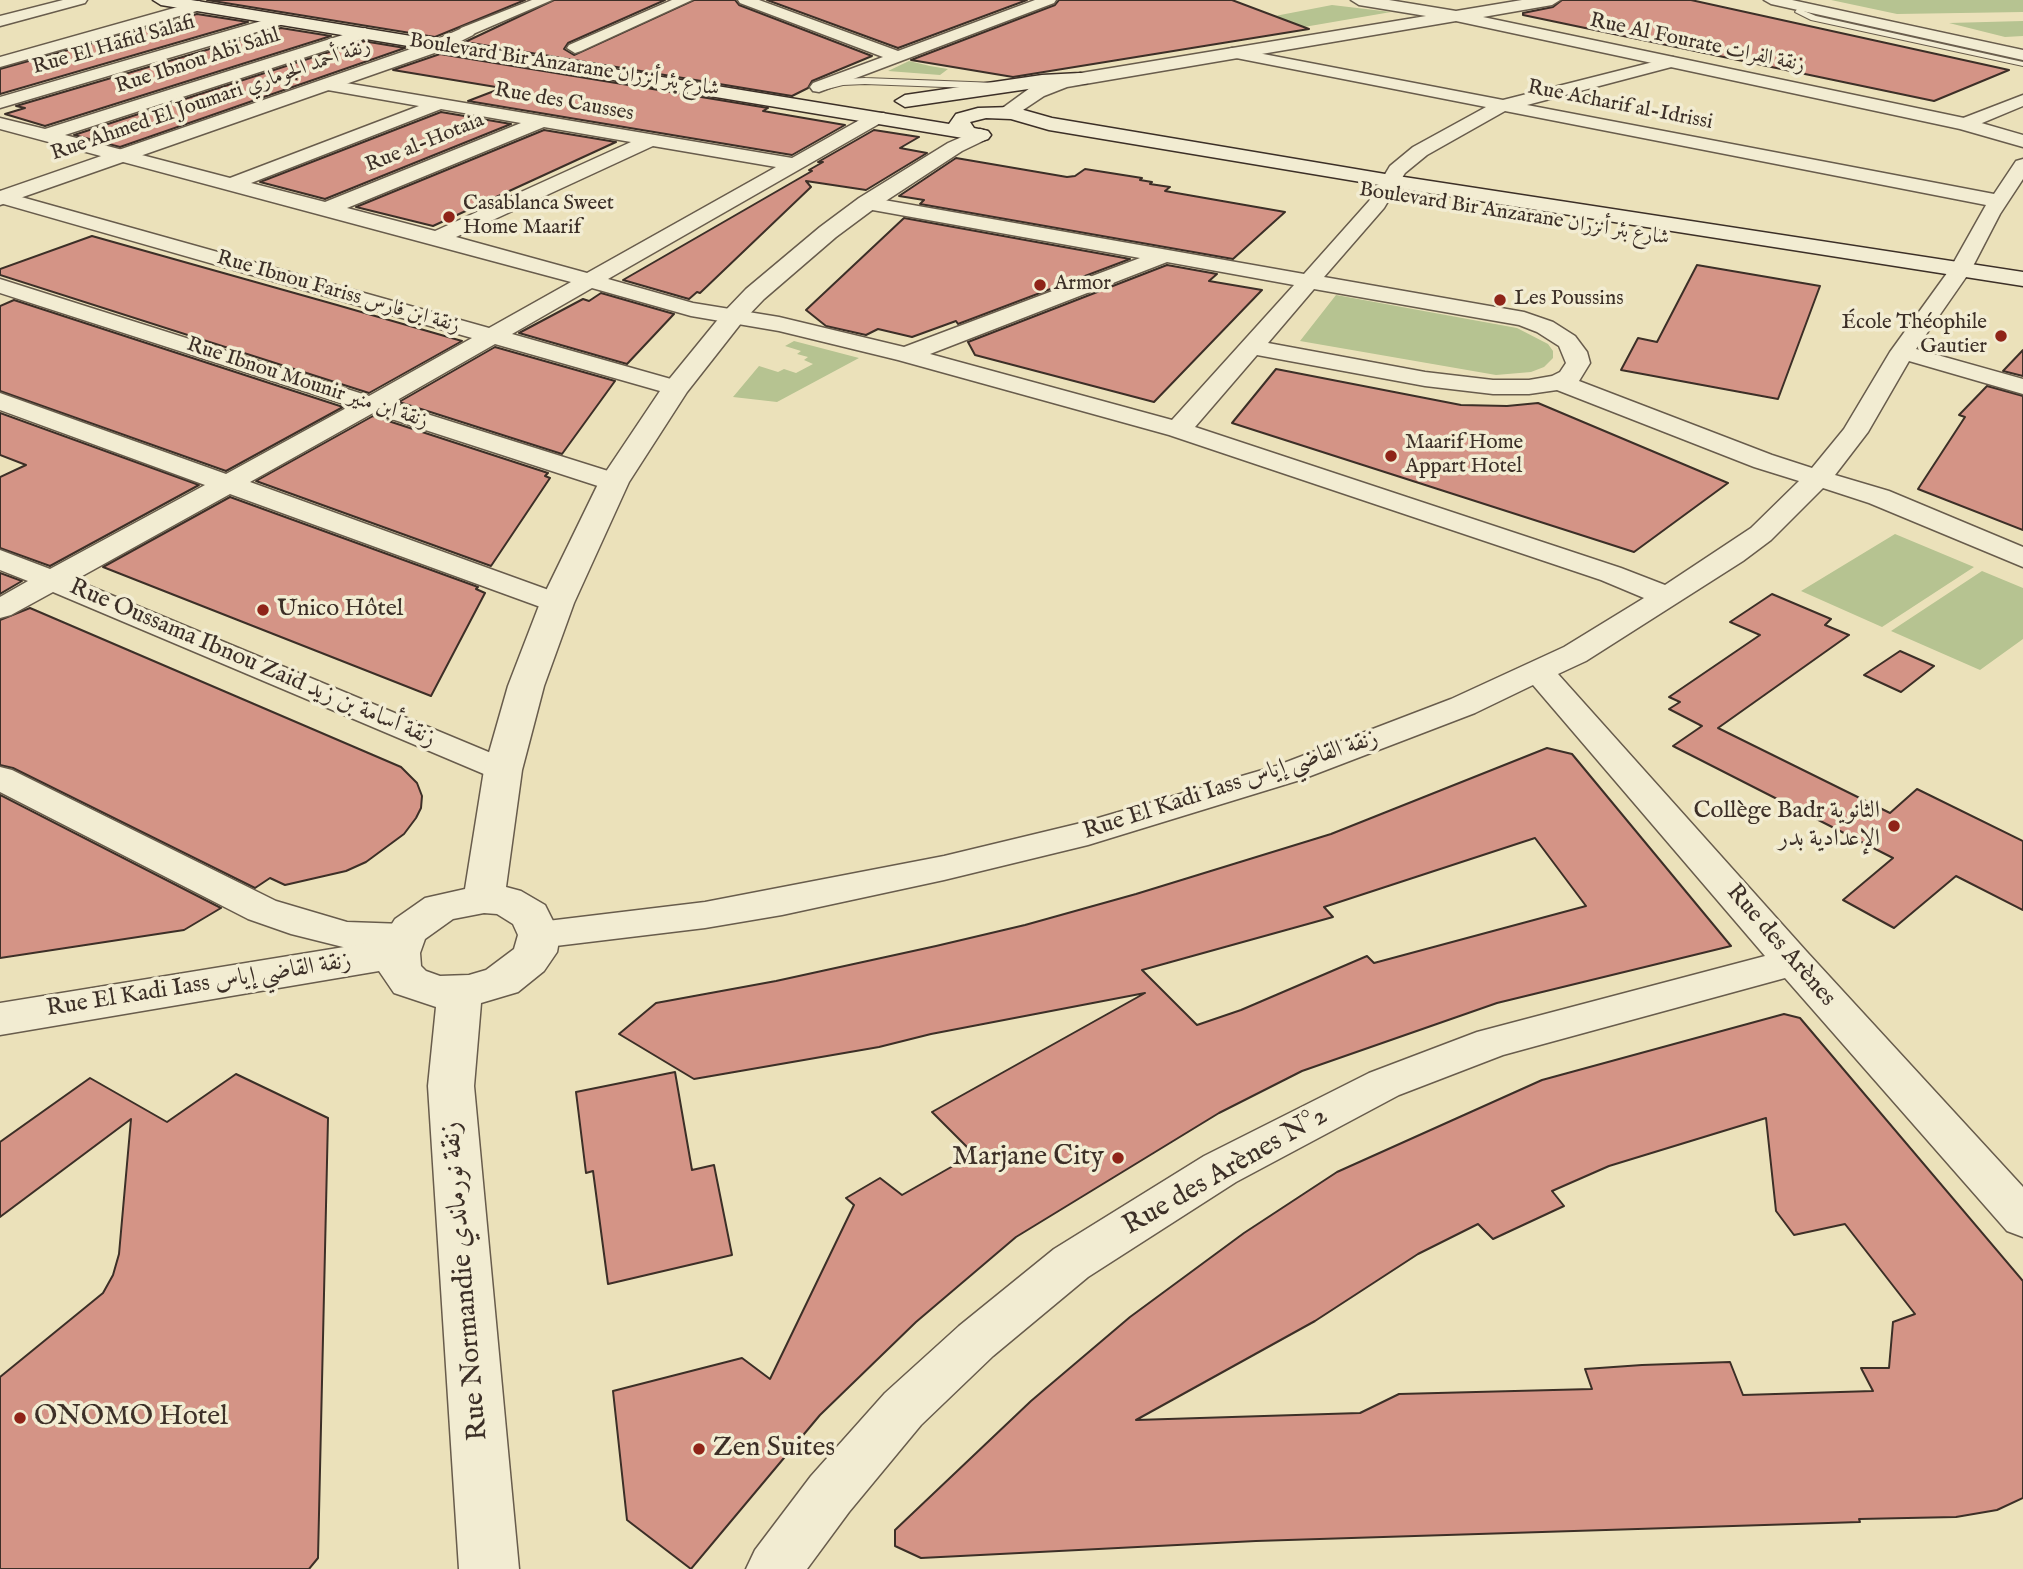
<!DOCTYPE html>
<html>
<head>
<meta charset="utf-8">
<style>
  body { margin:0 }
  canvas { display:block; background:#ebe1ba }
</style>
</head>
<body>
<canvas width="2023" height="1569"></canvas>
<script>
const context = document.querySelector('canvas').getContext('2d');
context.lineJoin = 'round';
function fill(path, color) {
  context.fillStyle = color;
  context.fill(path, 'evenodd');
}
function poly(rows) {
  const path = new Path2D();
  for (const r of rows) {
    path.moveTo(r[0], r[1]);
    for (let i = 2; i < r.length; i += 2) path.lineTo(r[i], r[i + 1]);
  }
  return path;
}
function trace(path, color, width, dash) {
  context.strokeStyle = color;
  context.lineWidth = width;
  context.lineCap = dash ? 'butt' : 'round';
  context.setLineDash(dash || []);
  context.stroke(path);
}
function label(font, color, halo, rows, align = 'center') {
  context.font = font + ' "IM FELL English",Amiri,serif';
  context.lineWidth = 7;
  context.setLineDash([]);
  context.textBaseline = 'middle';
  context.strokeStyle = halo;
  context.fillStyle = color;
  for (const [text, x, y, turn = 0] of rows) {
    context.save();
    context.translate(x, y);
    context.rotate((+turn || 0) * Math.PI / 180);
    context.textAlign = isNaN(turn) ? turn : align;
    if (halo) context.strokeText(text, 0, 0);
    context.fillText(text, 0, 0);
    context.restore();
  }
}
fill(poly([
  [1831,0,2023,0,2023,12,1897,14],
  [1332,5,1391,12,1304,27,1275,16],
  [2023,21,2023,36,2005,37,1949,23],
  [909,61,930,66,948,69,940,75,888,71],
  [1336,295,1517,328,1548,344,1553,351,1553,358,1544,367,1531,372,1496,375,1300,341],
  [794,341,859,358,777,402,733,397,759,366,778,372,784,369,796,373,813,364,804,360,808,357,797,354,801,351,785,346],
  [1895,534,1974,567,1882,627,1801,591],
  [1982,571,2023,588,2023,639,1980,670,1891,631]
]), '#b6c391');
const building = poly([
  [207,0,525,0,435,37,207,0],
  [554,0,665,0,568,43,564,49,574,55,694,0,735,0,739,5,872,56,812,81,808,88,792,96,465,42,554,0],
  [767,0,1027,0,898,48,767,0],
  [1059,0,1232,0,1309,29,1013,77,911,60,1055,5,1059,0],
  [1562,0,1691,0,2009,70,1934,101,1523,15,1523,13,1553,7,1562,0],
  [197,14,248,22,0,94,0,69,197,14],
  [281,28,331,36,45,126,5,114,25,108,16,106,281,28],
  [363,41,405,48,120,147,74,135,363,41],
  [440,54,768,108,763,111,845,125,792,155,468,101,502,88,393,70,440,54],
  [441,112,511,124,325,199,260,182,441,112],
  [544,130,616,142,433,226,356,207,544,130],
  [874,130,919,137,900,148,927,153,866,190,806,181,811,187,700,293,697,292,689,299,623,280,812,171,809,170,823,162,818,162,874,130],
  [956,158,1067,177,1075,176,1085,169,1142,178,1140,180,1152,182,1150,184,1170,187,1165,191,1285,212,1233,259,920,204,924,200,899,196,956,158],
  [904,218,1130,259,958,324,956,321,912,337,878,329,866,335,826,326,806,310,904,218],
  [92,236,337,305,462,341,369,393,0,275,0,269,92,236],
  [1167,265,1217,274,1209,281,1262,290,1154,402,975,355,968,342,1167,265],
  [1697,265,1820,286,1778,399,1621,370,1638,338,1657,342,1697,265],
  [601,293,674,314,627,364,519,333,583,299,589,301,601,293],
  [14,300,343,407,226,471,0,391,0,306,14,300],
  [495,347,615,381,562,454,399,402,495,347],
  [2023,350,2023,376,2003,371,2023,350],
  [1276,369,1461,405,1507,406,1538,403,1728,483,1634,552,1232,423,1276,369],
  [1987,386,2023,396,2023,530,1918,489,1965,417,1959,415,1987,386],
  [0,413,199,485,50,566,0,548,0,477,26,465,0,455,0,413],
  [373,416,548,473,545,476,550,478,491,566,256,481,373,416],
  [230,497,478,587,476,589,485,593,431,696,103,567,230,497],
  [0,573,22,581,0,594,0,573],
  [1772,594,1831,619,1825,625,1849,635,1718,728,1890,813,1917,789,2023,841,2023,910,1956,876,1894,928,1843,900,1893,858,1673,746,1702,726,1669,709,1680,702,1669,697,1760,635,1730,622,1772,594],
  [30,608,401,767,417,783,422,796,421,808,416,818,404,834,366,862,346,871,285,885,270,878,255,888,13,768,0,765,0,620,30,608],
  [1900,651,1934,666,1901,692,1864,675,1900,651],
  [1547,748,1572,754,1731,946,1497,1003,1302,1071,1219,1113,1016,1237,916,1322,820,1415,691,1569,627,1520,613,1391,742,1358,770,1379,854,1205,846,1198,880,1178,902,1195,974,1154,932,1112,1145,993,931,1034,879,1047,694,1079,619,1034,656,1003,776,981,936,946,1025,925,1136,894,1331,834,1547,748],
  [1535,838,1586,906,1374,963,1367,956,1241,1010,1197,1025,1142,970,1333,917,1324,907,1535,838],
  [0,795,221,908,184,930,0,958,0,795],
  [1784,1014,1800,1018,2023,1281,2023,1498,1997,1510,1956,1517,1859,1519,1860,1522,1256,1541,921,1558,895,1546,895,1530,1031,1401,1130,1317,1244,1233,1337,1172,1542,1080,1784,1014],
  [1766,1118,1776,1211,1794,1235,1845,1224,1915,1314,1893,1322,1889,1368,1861,1368,1873,1391,1743,1395,1730,1362,1642,1365,1585,1369,1592,1389,1399,1394,1360,1413,1136,1420,1315,1321,1418,1254,1478,1224,1493,1239,1564,1206,1552,1191,1609,1166,1766,1118],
  [675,1072,692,1170,714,1165,732,1255,608,1284,593,1171,586,1173,576,1092,675,1072],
  [236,1074,328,1118,318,1558,309,1569,0,1569,0,1377,103,1293,113,1275,119,1254,131,1119,0,1217,0,1142,90,1078,167,1122,236,1074]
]);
fill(building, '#d49486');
trace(building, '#3c2f27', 2);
const service = poly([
  [1800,5,1804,7,1804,11,1816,16,2023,62,2023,66,1811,20,1795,12,1800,5],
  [865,78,997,83,1001,86,997,89,865,84,843,85,823,90,819,87,843,79,865,78]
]);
const minor = poly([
  [63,0,87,0,85,3,0,26,0,16,63,0],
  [532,0,552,0,473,34,467,36,459,31,461,28,532,0],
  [672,0,692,0,581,51,575,53,567,48,569,45,672,0],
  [738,0,759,0,898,51,1035,0,1056,0,1054,3,819,92,813,91,810,87,813,83,883,57,740,3,738,0],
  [1764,0,1792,0,2023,50,2023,60,1771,4,1764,0],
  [199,1,207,6,204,9,0,67,0,57,199,1],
  [282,15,290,20,287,23,0,108,0,97,282,15],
  [365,28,373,33,371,36,65,135,230,178,419,106,322,89,319,85,328,80,792,158,872,113,884,113,887,117,884,121,608,279,693,303,779,317,904,347,1140,258,867,209,860,207,857,203,860,199,867,197,1304,274,1369,201,1390,166,1413,147,1486,107,1226,56,1224,53,1226,50,1232,48,1503,100,1673,57,1681,62,1679,65,1527,105,1994,194,2016,161,2023,159,2023,179,2000,214,1971,270,1916,349,2023,379,2023,394,1909,361,1868,432,1835,475,1889,491,2023,547,2023,567,1869,503,1823,488,1771,540,1743,561,1586,661,1558,674,1807,952,2023,1187,2023,1237,2007,1231,1785,978,1503,1055,1399,1095,1236,1182,1088,1277,993,1356,921,1425,849,1512,807,1569,746,1569,755,1550,811,1476,885,1393,959,1326,1054,1249,1204,1156,1369,1073,1477,1032,1765,956,1533,685,1475,713,1300,780,1088,845,944,880,782,915,705,928,539,948,525,944,520,935,525,926,539,922,705,902,944,856,1081,823,1276,766,1451,699,1564,647,1644,598,1601,580,1169,435,898,360,779,331,691,316,592,288,512,334,685,383,688,388,685,393,676,395,667,393,495,344,392,403,624,476,628,482,624,488,614,490,604,488,373,413,250,482,568,597,572,603,568,609,557,612,546,609,230,494,75,580,515,763,520,770,515,777,503,781,491,777,53,592,11,615,0,618,0,597,28,581,0,570,0,550,50,569,205,485,0,410,0,393,226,474,350,406,0,293,0,279,369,396,472,338,0,203,0,191,489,328,571,282,0,129,0,118,45,129,365,28],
  [441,109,521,123,325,202,251,183,441,109],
  [1505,111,1986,205,1950,269,1890,352,1844,429,1812,468,1772,455,1579,381,1590,363,1587,352,1575,336,1553,322,1524,312,1324,277,1384,208,1405,173,1427,155,1505,111],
  [544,127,631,142,435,231,347,208,544,127],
  [653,146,776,167,587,273,456,237,653,146],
  [1167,262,1294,285,1172,420,930,354,1167,262],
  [1314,289,1519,325,1537,332,1559,346,1566,363,1560,372,1552,376,1529,380,1493,380,1425,372,1268,343,1314,289],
  [1257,355,1425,386,1493,394,1529,394,1557,390,1754,467,1799,481,1751,528,1665,585,1621,568,1195,427,1257,355],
  [2023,95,2023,106,1970,128,1958,128,1955,124,1958,120,2023,95],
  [0,767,12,770,276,901,347,922,404,924,418,928,423,937,418,946,404,950,373,951,347,948,291,934,248,919,0,792,0,767]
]);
const tertiary = poly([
  [1351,0,1389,0,1456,11,1522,0,1560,0,1552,5,1483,17,1964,118,2023,135,2023,147,1960,129,1456,21,1067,87,1044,96,1014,116,1007,118,997,112,1030,88,1063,76,1426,16,1359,5,1351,0],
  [467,26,473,27,476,31,473,35,443,50,0,205,0,191,431,42,467,26],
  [980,129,987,131,990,135,987,139,962,151,875,208,836,237,764,299,742,322,687,392,629,482,574,603,544,686,522,770,506,887,521,891,545,905,560,935,557,952,544,971,518,992,481,1003,474,1086,519,1569,459,1569,428,1086,436,1007,394,993,379,971,0,1035,0,1003,381,941,395,919,425,898,465,889,484,770,508,686,540,603,599,482,662,388,724,312,746,289,820,227,859,198,948,143,980,129],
  [484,913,497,914,513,924,518,935,514,949,486,970,469,975,440,976,426,971,421,966,420,953,425,939,453,919,484,913]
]);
const secondary = poly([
  [153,0,191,0,949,124,956,114,978,108,1013,107,1052,118,1391,175,2023,272,2023,286,1391,187,1049,130,1011,119,986,118,970,122,974,128,988,131,991,135,988,139,981,141,161,5,153,0],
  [1080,73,1087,75,1089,79,1087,83,1042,87,905,107,895,101,905,95,1042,75,1080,73]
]);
trace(service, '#685c4c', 2);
trace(minor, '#685c4c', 3);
trace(tertiary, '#685c4c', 3);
trace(secondary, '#3c2f27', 3);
fill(service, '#f2ecd2');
fill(minor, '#f2ecd2');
fill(tertiary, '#f2ecd2');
fill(secondary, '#f2ecd2');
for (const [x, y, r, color] of [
  [449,217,7,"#8f2418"],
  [1040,285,7,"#8f2418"],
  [1500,300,7,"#8f2418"],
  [2001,336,7,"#8f2418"],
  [1391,456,7,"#8f2418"],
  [263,610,7,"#8f2418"],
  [1894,826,7,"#8f2418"],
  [1118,1158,7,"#8f2418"],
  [20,1418,7,"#8f2418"],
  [699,1449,7,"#8f2418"]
]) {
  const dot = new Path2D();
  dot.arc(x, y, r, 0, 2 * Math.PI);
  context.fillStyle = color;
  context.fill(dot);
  trace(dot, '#f2ecd2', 2.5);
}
label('21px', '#3c2f27', '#f2ecd2', [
  ["Rue Al Fourate زنقة الفرات",1697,44,12],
  ["Rue El Hafid Salafi",114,46,-16],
  ["Rue Ibnou Abi Sahl",198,62,-18],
  ["Boulevard Bir Anzarane شارع بئر أنزران",564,66,9],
  ["Rue Ahmed El Joumari زنقة أحمد الجوماري",211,101,-19],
  ["Rue des Causses",564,103,10],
  ["Rue Acharif al-Idrissi",1620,106,11],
  ["Rue al-Hotaia",425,144,-22],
  ["Boulevard Bir Anzarane شارع بئر أنزران",1514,215,9],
  ["Rue Ibnou Fariss زنقة ابن فارس",338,293,16],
  ["Rue Ibnou Mounir زنقة ابن منير",307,384,18]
]);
label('21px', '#3c2f27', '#f2ecd2', [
  ["Casablanca Sweet",463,205],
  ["Home Maarif",463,229],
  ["Armor",1054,285],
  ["Les Poussins",1514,300],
  ["École Théophile",1987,324,"right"],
  ["Gautier",1987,348,"right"],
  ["Maarif Home",1405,444],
  ["Appart Hotel",1405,468]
], 'left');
label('24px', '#3c2f27', '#f2ecd2', [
  ["Unico Hôtel",277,610],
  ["Collège Badr الثانوية",1880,812,"right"],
  ["الإعدادية بدر",1880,840,"right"]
], 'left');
label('24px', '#3c2f27', '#f2ecd2', [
  ["Rue Oussama Ibnou Zaid زنقة أسامة بن زيد",252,664,23],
  ["Rue El Kadi Iass زنقة القاضي إياس",1231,786,-18],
  ["Rue des Arènes",1780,946,49],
  ["Rue El Kadi Iass زنقة القاضي إياس",199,986,-9]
]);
label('28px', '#3c2f27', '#f2ecd2', [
  ["Marjane City",1104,1158,"right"],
  ["ONOMO Hotel",34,1418],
  ["Zen Suites",713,1449]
], 'left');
label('28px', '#3c2f27', '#f2ecd2', [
  ["Rue des Arènes N°2",1226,1172,-30],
  ["Rue Normandie زنقة نورماندي",466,1281,-95]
]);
</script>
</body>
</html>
